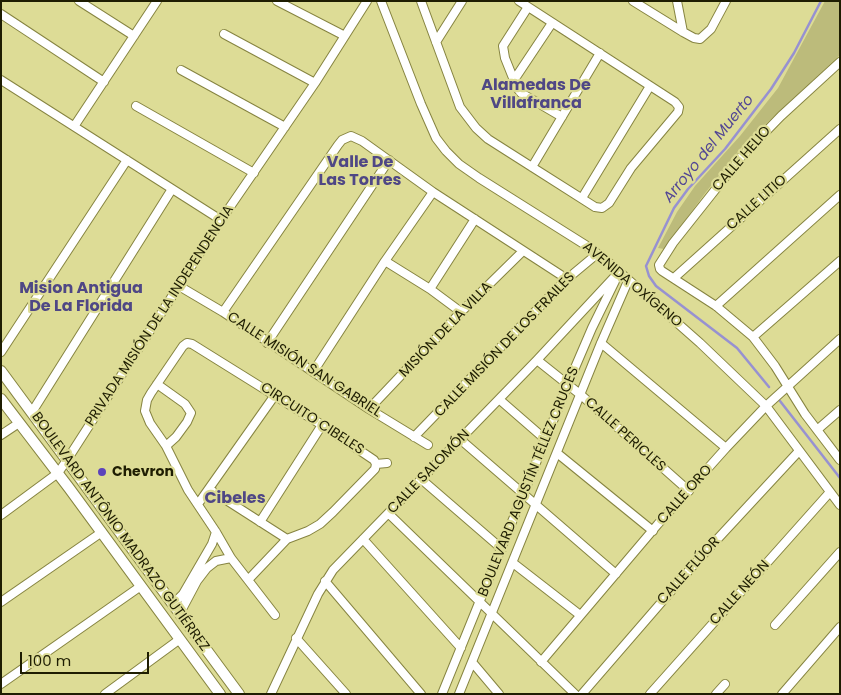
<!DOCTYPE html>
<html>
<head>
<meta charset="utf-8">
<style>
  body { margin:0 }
  #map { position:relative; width:841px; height:695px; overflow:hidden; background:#dddc96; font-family:Poppins,sans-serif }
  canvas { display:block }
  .frame { position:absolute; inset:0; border:2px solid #1e1d02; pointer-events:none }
  .scale { position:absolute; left:20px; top:652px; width:129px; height:22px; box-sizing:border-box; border:2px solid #1e1d02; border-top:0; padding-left:6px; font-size:15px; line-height:18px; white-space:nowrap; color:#1e1d02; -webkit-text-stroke:4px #dddc96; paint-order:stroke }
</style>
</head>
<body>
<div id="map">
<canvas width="841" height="695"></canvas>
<div class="frame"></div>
<div class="scale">100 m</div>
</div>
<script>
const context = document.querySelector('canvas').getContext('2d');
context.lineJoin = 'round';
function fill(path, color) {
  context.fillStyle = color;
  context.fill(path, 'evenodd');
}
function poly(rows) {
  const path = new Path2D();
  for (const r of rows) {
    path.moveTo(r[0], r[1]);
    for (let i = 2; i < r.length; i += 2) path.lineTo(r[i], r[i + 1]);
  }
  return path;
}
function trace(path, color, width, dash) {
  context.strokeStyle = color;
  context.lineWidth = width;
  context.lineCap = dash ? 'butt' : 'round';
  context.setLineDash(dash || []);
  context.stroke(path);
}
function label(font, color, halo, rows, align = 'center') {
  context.font = font + ' Poppins,sans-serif';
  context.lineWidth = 4.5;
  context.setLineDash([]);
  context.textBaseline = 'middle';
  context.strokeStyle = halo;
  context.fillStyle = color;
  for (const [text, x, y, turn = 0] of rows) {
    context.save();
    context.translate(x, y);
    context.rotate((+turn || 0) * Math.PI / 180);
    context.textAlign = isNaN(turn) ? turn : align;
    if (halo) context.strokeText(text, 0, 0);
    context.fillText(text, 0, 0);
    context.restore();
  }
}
fill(poly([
  [825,1,840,1,840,55,746,142,706,192,664,249,658,248,677,212,695,186,740,136,778,88]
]), '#bcbb7b');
trace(poly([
  [769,387,737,348,656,286,649,276,646,266,674,208,688,189,725,149,771,89,794,53,821,1],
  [780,401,840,478]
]), '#9791d1', 2.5);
const minor = poly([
  [79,1,134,36],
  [277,1,345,36],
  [381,1,421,104,436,138,446,151,459,164,479,178,587,246,606,260,700,343,766,406,840,505],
  [421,1,460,107,476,128,488,139,532,167,595,207,602,208,609,203,631,168,678,112,679,107,675,102,519,1],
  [633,1,683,32,694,38,700,39,711,29,726,1],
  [677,1,683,32],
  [528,7,503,46,505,58,517,88,521,93,562,117],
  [1,14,104,82],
  [224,34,315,83],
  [436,42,462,1],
  [840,62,781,116,742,156,673,243,659,265,660,269,662,271,716,306,753,337,775,366,805,414,840,460],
  [181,70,285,127],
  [1,80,221,220],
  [514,80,552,23],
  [136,106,254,173],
  [75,125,157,1],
  [532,167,600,53],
  [582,198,650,86],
  [385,261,430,289,461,312],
  [674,278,840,129],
  [179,286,223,312,369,409,428,445],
  [430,289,475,219],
  [716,306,840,195],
  [223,312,338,145,342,140,351,136,362,141,433,192,567,279],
  [753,337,840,261],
  [267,343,389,160],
  [601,343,726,448],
  [1,352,127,160],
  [537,360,581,395,689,491],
  [313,372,385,261,433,192],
  [157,384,185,404,191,413,187,422,176,437,166,446],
  [500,400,546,440],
  [369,409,461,312,523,251],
  [32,412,172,189],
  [817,430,840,410],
  [1,435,19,423],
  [414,437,551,295,567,279,597,254],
  [461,440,616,574],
  [557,453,653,531],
  [376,464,387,463],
  [421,479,502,549],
  [209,489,287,539],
  [198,504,275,395],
  [389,514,575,694],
  [1,515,58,473,67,460,221,220,315,83,367,1],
  [260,522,322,425],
  [363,539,461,648],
  [513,563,580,615],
  [248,580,287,539,308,531,320,524,333,512,375,469,376,464],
  [325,581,421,694],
  [1,602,102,532],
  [173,604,183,594,212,544,216,532],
  [180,613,197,581,207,568,216,561,231,558],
  [275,615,231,558,216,532,188,490,166,446,150,423,145,411,147,400,151,393,183,346,187,343,192,344,322,425,374,460,376,464],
  [775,625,840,552],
  [296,638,346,694],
  [472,662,499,694],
  [541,662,658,524,726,448,766,406,840,339],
  [1,684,141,586],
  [105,694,180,639],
  [271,694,318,594,333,570,537,360,619,272],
  [442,694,568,384,592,328,615,281],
  [459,694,601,343,628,281],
  [582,694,698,560,799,451],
  [650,694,830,492],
  [716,694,725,684],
  [782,694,840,627]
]);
const tertiary = poly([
  [1,371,239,694],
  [1,399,69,488,220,694]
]);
trace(minor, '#868441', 10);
trace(tertiary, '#868441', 12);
trace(minor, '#fff', 8);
trace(tertiary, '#fff', 10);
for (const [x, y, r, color] of [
  [102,472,5,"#5c43bb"]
]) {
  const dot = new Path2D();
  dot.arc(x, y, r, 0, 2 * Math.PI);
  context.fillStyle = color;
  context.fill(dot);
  trace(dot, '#dddc96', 2);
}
label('14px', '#1e1d02', '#dddc96', [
  ["CALLE HELIO",742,159,-49],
  ["CALLE LITIO",757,203,-42],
  ["AVENIDA OXÍGENO",632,285,40],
  ["PRIVADA MISIÓN DE LA INDEPENDENCIA",160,316,-57],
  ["MISIÓN DE LA VILLA",446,330,-46],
  ["CALLE MISIÓN DE LOS FRAILES",505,345,-46],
  ["CALLE MISIÓN SAN GABRIEL",304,365,33],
  ["CIRCUITO CIBELES",312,419,33],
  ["CALLE PERICLES",625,435,42],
  ["CALLE SALOMÓN",429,472,-46],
  ["BOULEVARD AGUSTÍN TÉLLEZ CRUCES",529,482,-68],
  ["CALLE ORO",685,495,-48],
  ["BOULEVARD ANTÔNIO MADRAZO GUTIÉRREZ",120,532,54],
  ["CALLE FLÚOR",689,571,-48],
  ["CALLE NEÓN",740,593,-48]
]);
label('bold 14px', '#1e1d02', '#dddc96', [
  ["Chevron",112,472]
], 'left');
label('italic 15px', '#524694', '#dddc96', [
  ["Arroyo del Muerto",709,149,-51]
]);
label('bold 16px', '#4f4785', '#dddc96', [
  ["Alamedas De",536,86],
  ["Villafranca",536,104],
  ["Valle De",360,163],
  ["Las Torres",360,181],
  ["Mision Antigua",81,289],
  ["De La Florida",81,307],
  ["Cibeles",235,499]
]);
</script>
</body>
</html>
